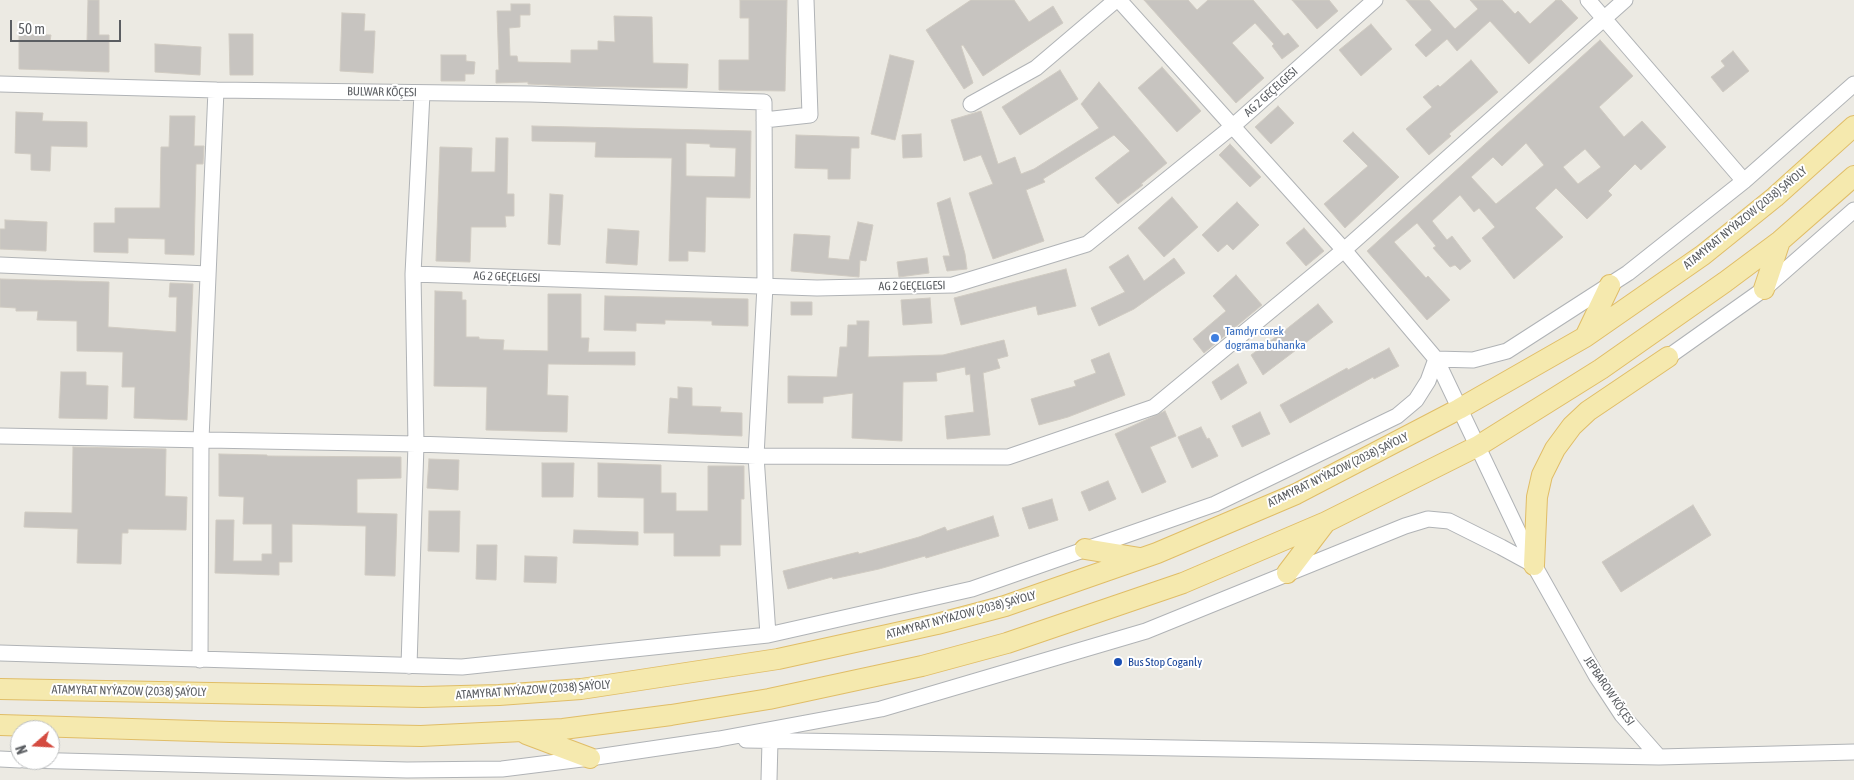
<!DOCTYPE html>
<html>
<head>
<meta charset="utf-8">
<style>
  body { margin:0 }
  #map { position:relative; width:1854px; height:780px; overflow:hidden; background:#eceae3; font-family:"Asap Condensed",sans-serif }
  canvas { display:block }
  .north { position:absolute; left:10px; top:720px; width:50px; height:50px; box-sizing:border-box; background:#fff; border:1px solid #bdbfc0; border-radius:50%; rotate:251deg; font-size:14px; font-weight:700; line-height:20px; text-align:center; color:#5b5e62 }
  .north::after { content:''; display:block; margin:auto; width:18px; height:22px; background:#d44b40; clip-path:polygon(50% 0,100% 100%,50% 72%,0 100%) }
  .scale { position:absolute; left:10px; top:20px; width:111px; height:22px; box-sizing:border-box; border:2px solid #5b5e62; border-top:0; padding-left:6px; font-size:15px; line-height:18px; white-space:nowrap; color:#5b5e62; -webkit-text-stroke:4px #fff; paint-order:stroke }
</style>
</head>
<body>
<div id="map">
<canvas width="1854" height="780"></canvas>
<div class="north">N</div>
<div class="scale">50 m</div>
</div>
<script>
const context = document.querySelector('canvas').getContext('2d');
context.lineJoin = 'round';
function fill(path, color) {
  context.fillStyle = color;
  context.fill(path, 'evenodd');
}
function poly(rows) {
  const path = new Path2D();
  for (const r of rows) {
    path.moveTo(r[0], r[1]);
    for (let i = 2; i < r.length; i += 2) path.lineTo(r[i], r[i + 1]);
  }
  return path;
}
function trace(path, color, width, dash) {
  context.strokeStyle = color;
  context.lineWidth = width;
  context.lineCap = dash ? 'butt' : 'round';
  context.setLineDash(dash || []);
  context.stroke(path);
}
function label(font, color, halo, rows, align = 'center') {
  context.font = font + ' "Asap Condensed",sans-serif';
  context.lineWidth = 4;
  context.setLineDash([]);
  context.textBaseline = 'middle';
  context.strokeStyle = halo;
  context.fillStyle = color;
  for (const [text, x, y, turn = 0] of rows) {
    context.save();
    context.translate(x, y);
    context.rotate((+turn || 0) * Math.PI / 180);
    context.textAlign = isNaN(turn) ? turn : align;
    if (halo) context.strokeText(text, 0, 0);
    context.fillText(text, 0, 0);
    context.restore();
  }
}
const building = poly([
  [88,0,99,0,99,35,109,35,109,72,19,69,19,34,51,35,50,41,87,41,88,0],
  [740,0,787,0,785,91,719,90,719,60,749,60,749,18,740,18,740,0],
  [971,0,1014,0,1029,22,1053,6,1063,23,983,76,963,45,961,46,973,83,964,89,926,30,971,0],
  [1144,0,1188,0,1197,10,1208,0,1253,0,1284,36,1288,33,1299,46,1282,59,1272,46,1274,44,1255,23,1232,43,1264,78,1236,103,1144,0],
  [1292,0,1329,0,1338,11,1317,29,1292,0],
  [1406,0,1429,0,1455,29,1478,9,1470,0,1502,0,1515,14,1518,11,1530,24,1556,0,1561,0,1578,18,1529,64,1490,21,1457,51,1447,39,1426,57,1415,45,1432,30,1406,0],
  [511,4,530,4,530,15,520,15,520,27,509,28,510,56,517,56,518,62,571,63,571,50,598,50,598,41,615,42,614,16,652,17,653,63,688,64,687,88,570,86,528,84,528,82,496,83,496,70,499,70,497,11,511,11,511,4],
  [342,13,365,14,364,31,375,31,373,73,340,71,342,13],
  [1371,24,1392,49,1361,76,1339,50,1371,24],
  [229,34,253,34,253,75,230,75,229,34],
  [1600,40,1633,76,1599,107,1624,137,1642,121,1666,147,1641,170,1635,164,1608,191,1612,195,1587,219,1556,188,1535,208,1563,237,1514,279,1482,238,1495,227,1479,208,1474,212,1460,195,1432,221,1447,240,1452,236,1471,261,1460,270,1455,265,1450,267,1433,248,1436,246,1417,223,1394,242,1426,278,1428,276,1450,300,1427,320,1367,251,1600,40],
  [1526,143,1544,165,1496,204,1471,177,1493,157,1502,166,1526,143],
  [1585,149,1601,167,1578,184,1563,167,1585,149],
  [155,44,201,47,200,75,155,72,155,44],
  [1733,51,1749,71,1723,92,1711,77,1725,66,1721,61,1733,51],
  [441,55,466,55,466,61,475,62,474,74,465,74,465,81,441,81,441,55],
  [890,55,914,61,895,140,871,134,890,55],
  [1471,60,1498,92,1449,134,1451,136,1429,155,1406,129,1432,107,1423,97,1438,85,1440,87,1471,60],
  [1162,67,1201,111,1177,132,1138,88,1162,67],
  [1060,70,1078,99,1020,135,1002,107,1060,70],
  [1099,82,1167,163,1141,184,1143,185,1118,204,1095,178,1130,151,1114,135,1043,179,1045,182,1026,190,1044,241,993,259,969,193,993,184,981,155,964,161,951,120,981,111,998,164,1015,157,1021,174,1034,169,1099,128,1081,104,1099,82],
  [1278,106,1294,123,1271,144,1255,127,1278,106],
  [16,112,43,113,42,121,87,122,87,147,51,146,50,171,31,170,31,154,15,153,16,112],
  [170,116,195,116,194,146,204,146,203,164,196,164,194,255,165,254,165,239,128,238,128,253,94,252,94,223,115,223,115,208,160,208,161,147,169,147,170,116],
  [532,126,751,131,750,198,706,197,705,252,688,251,688,261,669,261,672,158,595,157,596,142,532,141,532,126],
  [686,143,710,144,710,147,736,148,735,177,686,176,686,143],
  [1353,132,1399,177,1345,228,1324,204,1368,166,1343,141,1353,132],
  [921,134,922,157,903,158,902,135,921,134],
  [796,135,859,137,859,148,851,148,850,179,828,179,828,169,795,168,796,135],
  [496,138,508,138,507,194,514,194,514,216,505,216,506,227,471,227,470,262,436,261,440,147,472,148,471,172,495,172,496,138],
  [1230,144,1261,177,1250,187,1219,155,1230,144],
  [550,194,563,195,560,245,548,244,550,194],
  [1172,197,1198,227,1164,257,1138,228,1172,197],
  [950,198,965,254,967,269,947,271,943,256,950,256,937,203,950,198],
  [1237,202,1259,225,1233,250,1227,244,1218,252,1202,235,1237,202],
  [5,220,47,222,46,251,0,249,0,229,5,229,5,220],
  [858,222,873,225,866,261,860,260,859,277,791,271,794,234,830,236,828,258,849,260,858,222],
  [1304,228,1324,251,1306,266,1286,243,1304,228],
  [608,229,639,231,637,265,606,263,608,229],
  [1128,255,1144,281,1174,258,1185,273,1134,309,1099,326,1091,308,1125,292,1109,267,1128,255],
  [927,258,929,273,899,277,897,262,927,258],
  [1066,269,1076,306,1038,315,1036,306,961,325,954,298,1066,269],
  [1236,275,1262,305,1204,353,1193,339,1226,311,1213,296,1236,275],
  [0,279,109,282,108,327,176,332,177,297,169,297,170,283,193,284,187,420,134,418,135,387,122,387,123,352,77,351,77,321,37,320,38,311,16,311,16,308,0,307,0,279],
  [435,291,462,292,462,300,466,300,466,337,479,337,479,339,504,340,503,350,548,351,548,294,581,294,581,338,589,338,588,352,635,352,635,365,548,364,547,395,568,396,567,432,486,430,487,387,434,386,435,291],
  [605,296,748,299,748,326,712,325,712,321,665,320,665,324,636,323,636,331,604,330,605,296],
  [930,298,932,323,903,325,901,300,930,298],
  [791,302,812,302,812,315,791,315,791,302],
  [1318,304,1333,322,1263,375,1251,355,1284,331,1318,304],
  [857,321,869,321,868,357,943,355,1004,340,1008,356,997,359,1000,368,983,373,990,435,947,439,945,416,974,412,970,374,966,375,965,367,936,373,937,381,903,382,902,441,852,438,853,393,823,397,823,403,788,403,788,376,837,377,840,347,847,347,848,325,857,325,857,321],
  [1389,348,1399,366,1374,379,1373,377,1290,423,1280,405,1347,368,1348,370,1389,348],
  [1109,353,1125,395,1068,417,1039,425,1031,399,1076,386,1074,381,1096,373,1091,360,1109,353],
  [1238,364,1247,383,1221,400,1212,382,1238,364],
  [61,372,86,372,86,385,108,386,107,419,59,418,61,372],
  [678,387,692,388,692,406,721,407,720,412,742,413,742,436,668,433,670,398,678,399,678,387],
  [1165,411,1176,436,1150,447,1166,482,1142,493,1115,434,1165,411],
  [1260,412,1270,434,1242,447,1232,426,1260,412],
  [1201,427,1207,439,1209,438,1218,456,1192,468,1178,437,1201,427],
  [73,447,166,449,165,496,187,497,186,530,128,529,128,533,122,533,121,564,77,563,78,529,24,527,25,512,72,513,73,447],
  [219,454,267,455,267,456,401,457,401,478,357,479,357,513,397,514,395,576,365,575,366,526,292,524,292,562,279,562,279,575,215,573,216,520,234,520,233,561,262,561,262,554,272,554,272,524,243,524,244,497,219,496,219,454],
  [429,459,459,460,458,490,427,488,429,459],
  [542,463,574,463,573,497,542,497,542,463],
  [598,463,661,465,661,493,676,493,676,511,708,511,708,466,744,466,744,499,741,499,741,545,720,545,720,556,674,556,674,533,644,533,644,498,598,497,598,463],
  [1108,481,1116,499,1089,511,1081,492,1108,481],
  [1052,499,1058,520,1029,529,1022,508,1052,499],
  [1693,505,1711,535,1621,592,1602,562,1693,505],
  [429,511,460,511,459,552,428,551,429,511],
  [993,516,999,536,926,558,925,556,879,569,833,579,832,577,788,589,783,571,858,552,859,554,919,537,945,527,947,531,993,516],
  [574,530,638,532,638,545,573,543,574,530],
  [477,545,497,545,496,580,476,579,477,545],
  [525,556,557,557,556,583,524,582,525,556]
]);
fill(building, '#c7c4c0');
trace(building, '#d0cbc2', 1);
const minor = poly([
  [1119,0,1344,250,1436,359,1534,565,1597,677,1622,715,1659,757,1854,752],
  [1588,0,1744,181],
  [0,84,216,90,531,94,764,102,765,286,756,456,768,635],
  [971,104,1036,68,1116,0],
  [764,120,810,115,806,0],
  [0,265,208,274],
  [413,274,817,288,953,285,1087,244,1233,126,1375,0],
  [1668,357,1764,289,1854,210],
  [0,436,416,444,756,456,1008,457,1154,407,1344,250,1625,0],
  [0,653,462,667,768,635,972,589,1215,504,1397,416,1416,400,1428,381,1436,359,1473,360,1507,351,1628,273,1744,181,1854,84],
  [200,660,201,439,216,90],
  [409,666,416,444,413,274,422,93],
  [746,740,1659,757],
  [760,740,770,741,769,780],
  [0,759,20,760],
  [24,760,407,770,502,769,590,758,719,739,881,709,1146,631,1405,526,1428,519,1449,521,1501,547,1534,565]
]);
const major = poly([
  [1764,289,1780,241],
  [1586,335,1610,285],
  [1085,549,1140,558],
  [1534,565,1537,497,1542,475,1555,449,1572,426,1588,411,1668,357],
  [1287,573,1325,523],
  [0,689,423,697,499,695,581,689,778,659,937,624,1005,606,1157,553,1296,494,1459,409,1585,337,1703,255,1775,197,1854,126],
  [0,725,230,732,421,736,563,729,671,715,769,699,922,666,1007,643,1183,583,1326,522,1478,446,1601,369,1725,282,1780,241,1854,176],
  [526,734,590,758]
]);
trace(minor, '#b0b3b6', 17);
trace(major, '#e0bd67', 22);
trace(minor, '#fff', 15);
trace(major, '#f5e9ae', 20);
for (const [x, y, r, color] of [
  [1215,338,5,"#3f7fe0"],
  [1118,662,5,"#1a4fb4"]
]) {
  const dot = new Path2D();
  dot.arc(x, y, r, 0, 2 * Math.PI);
  context.fillStyle = color;
  context.fill(dot);
  trace(dot, '#fff', 2);
}
label('12px', '#5b5e62', '#fff', [
  ["BULWAR KÖÇESI",382,92,1],
  ["AG 2 GEÇELGESI",1271,92,-42],
  ["ATAMYRAT NYÝAZOW (2038) ŞAÝOLY",1745,218,-39],
  ["AG 2 GEÇELGESI",507,277,2],
  ["AG 2 GEÇELGESI",912,286,-1],
  ["ATAMYRAT NYÝAZOW (2038) ŞAÝOLY",1338,470,-26],
  ["ATAMYRAT NYÝAZOW (2038) ŞAÝOLY",961,615,-15],
  ["ATAMYRAT NYÝAZOW (2038) ŞAÝOLY",533,690,-4],
  ["ATAMYRAT NYÝAZOW (2038) ŞAÝOLY",129,691,1],
  ["JEPBAROW KÖÇESI",1609,691,56]
]);
label('12px', '#366cbe', '#fff', [
  ["Tamdyr corek",1225,331],
  ["dograma buhanka",1225,345]
], 'left');
label('12px', '#164399', '#fff', [
  ["Bus Stop Coganly",1128,662]
], 'left');
</script>
</body>
</html>
